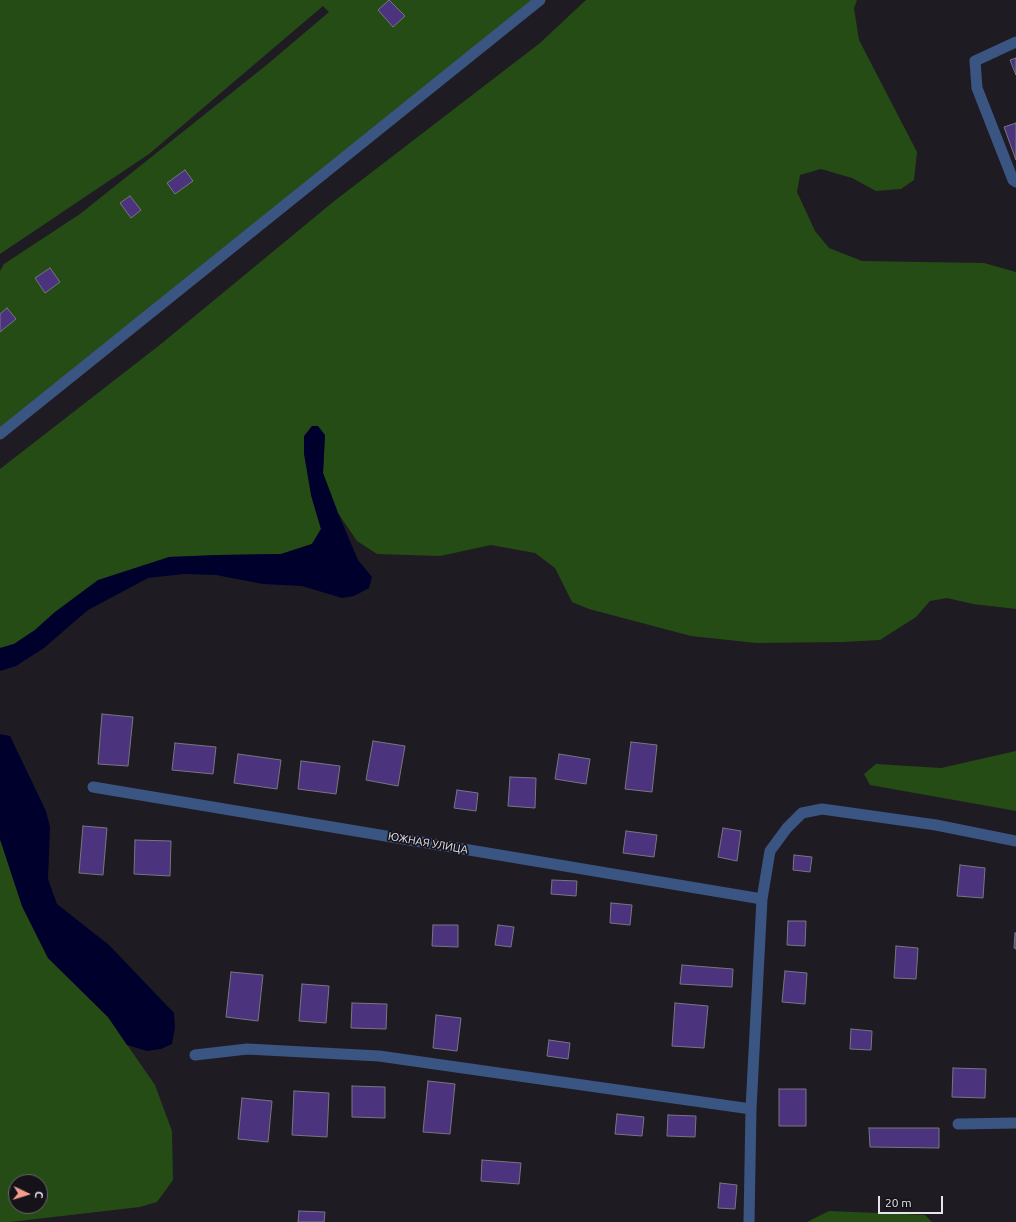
<!DOCTYPE html>
<html>
<head>
<meta charset="utf-8">
<style>
  body { margin:0 }
  #map { position:relative; width:1016px; height:1222px; overflow:hidden; background:#1f1b23; font-family:Ubuntu,sans-serif }
  canvas { display:block }
  .north { position:absolute; left:8px; top:1174px; width:40px; height:40px; box-sizing:border-box; background:#15121a; border:1px solid #69666e; border-radius:50%; rotate:94deg; font-size:11px; font-weight:700; line-height:16px; text-align:center; color:#e7e5eb }
  .north::after { content:''; display:block; margin:auto; width:14px; height:18px; background:#f49d8d; clip-path:polygon(50% 0,100% 100%,50% 72%,0 100%) }
  .scale { position:absolute; left:878px; top:1196px; width:65px; height:18px; box-sizing:border-box; border:2px solid #e7e5eb; border-top:0; padding-left:5px; font-size:12px; line-height:14px; white-space:nowrap; color:#e7e5eb; -webkit-text-stroke:3px #15121a; paint-order:stroke }
</style>
</head>
<body>
<div id="map">
<canvas width="1016" height="1222"></canvas>
<div class="north">С</div>
<div class="scale">20 m</div>
</div>
<script>
const context = document.querySelector('canvas').getContext('2d');
context.lineJoin = 'round';
function fill(path, color) {
  context.fillStyle = color;
  context.fill(path, 'evenodd');
}
function poly(rows) {
  const path = new Path2D();
  for (const r of rows) {
    path.moveTo(r[0], r[1]);
    for (let i = 2; i < r.length; i += 2) path.lineTo(r[i], r[i + 1]);
  }
  return path;
}
function trace(path, color, width, dash) {
  context.strokeStyle = color;
  context.lineWidth = width;
  context.lineCap = dash ? 'butt' : 'round';
  context.setLineDash(dash || []);
  context.stroke(path);
}
function label(font, color, halo, rows, align = 'center') {
  context.font = font + ' Ubuntu,sans-serif';
  context.lineWidth = 3.5;
  context.setLineDash([]);
  context.textBaseline = 'middle';
  context.strokeStyle = halo;
  context.fillStyle = color;
  for (const [text, x, y, turn = 0] of rows) {
    context.save();
    context.translate(x, y);
    context.rotate((+turn || 0) * Math.PI / 180);
    context.textAlign = isNaN(turn) ? turn : align;
    if (halo) context.strokeText(text, 0, 0);
    context.fillText(text, 0, 0);
    context.restore();
  }
}
fill(poly([
  [0,0,540,0,0,434,0,271,4,264,80,214,269,63,329,12,323,6,149,154,0,254],
  [586,0,857,0,854,8,859,40,917,152,914,180,901,189,876,191,852,178,821,169,800,175,797,192,815,231,829,248,862,261,984,263,1016,272,1016,609,973,604,947,598,930,601,916,617,880,640,843,642,756,643,691,636,589,609,572,602,555,568,535,553,491,545,440,556,377,554,357,541,338,513,323,473,325,435,311,495,321,529,312,544,281,554,219,555,169,557,55,612,35,630,14,644,0,648,0,469,161,344,333,202,540,43],
  [1016,751,1016,811,870,785,864,774,876,764,941,768],
  [0,839,22,906,48,958,108,1017,155,1085,172,1131,173,1180,157,1202,140,1207,10,1222,0,1222],
  [16,1182,40,1182,40,1206,16,1206],
  [829,1211,925,1215,932,1222,807,1222]
]), '#254c15');
fill(poly([
  [312,426,318,426,325,435,323,473,338,513,358,560,372,577,369,588,354,596,342,598,302,586,263,584,216,575,184,574,148,578,88,610,44,648,16,666,0,671,0,648,14,644,35,630,55,612,98,580,169,557,219,555,281,554,312,544,321,529,311,495,304,454,304,436],
  [0,734,10,736,46,811,50,827,48,879,57,904,109,945,174,1013,175,1027,172,1044,161,1049,147,1051,127,1045,108,1017,48,958,22,906,0,839]
]), '#00002c');
const building = poly([
  [389,0,405,16,393,27,378,10,389,0],
  [1016,58,1016,75,1010,60,1016,58],
  [1016,123,1016,160,1004,127,1016,123],
  [185,170,193,181,175,194,167,183,185,170],
  [130,196,141,210,131,218,120,203,130,196],
  [50,268,60,282,45,293,35,278,50,268],
  [7,308,16,319,0,332,0,314,7,308],
  [102,714,133,717,128,766,98,764,102,714],
  [373,741,405,746,398,786,366,780,373,741],
  [631,742,657,745,652,792,625,789,631,742],
  [175,743,216,747,213,774,172,770,175,743],
  [238,754,281,760,277,789,234,783,238,754],
  [559,754,590,759,586,784,555,779,559,754],
  [301,761,340,766,336,794,298,789,301,761],
  [510,777,536,778,535,808,508,806,510,777],
  [457,790,478,793,476,811,454,808,457,790],
  [83,826,107,828,103,875,79,873,83,826],
  [723,828,741,831,737,861,718,857,723,828],
  [626,831,657,835,654,857,623,853,626,831],
  [135,840,171,841,170,876,134,874,135,840],
  [794,855,812,857,810,872,793,870,794,855],
  [960,865,985,868,983,898,957,896,960,865],
  [552,880,577,881,576,896,551,894,552,880],
  [611,903,632,905,630,925,610,923,611,903],
  [788,921,806,921,805,946,787,945,788,921],
  [433,925,458,925,458,947,432,946,433,925],
  [498,925,514,927,511,947,495,945,498,925],
  [1015,933,1016,933,1016,949,1014,948,1015,933],
  [896,946,918,948,916,979,894,978,896,946],
  [682,965,733,969,732,987,680,984,682,965],
  [785,971,807,973,805,1004,782,1002,785,971],
  [231,972,263,975,258,1021,226,1017,231,972],
  [302,984,329,986,326,1023,299,1021,302,984],
  [352,1003,387,1004,386,1029,351,1028,352,1003],
  [675,1003,708,1006,704,1048,672,1046,675,1003],
  [436,1015,461,1018,457,1051,433,1048,436,1015],
  [851,1029,872,1031,871,1050,850,1049,851,1029],
  [549,1040,570,1043,568,1059,547,1056,549,1040],
  [953,1068,986,1069,985,1098,952,1097,953,1068],
  [428,1081,455,1084,450,1134,423,1132,428,1081],
  [352,1086,385,1087,385,1118,352,1117,352,1086],
  [779,1089,806,1089,806,1126,779,1126,779,1089],
  [294,1091,329,1093,327,1137,292,1135,294,1091],
  [242,1098,272,1101,268,1142,238,1139,242,1098],
  [617,1114,644,1117,642,1136,615,1134,617,1114],
  [668,1115,696,1116,695,1137,667,1136,668,1115],
  [869,1128,939,1128,939,1148,870,1147,869,1128],
  [482,1160,521,1163,519,1184,481,1181,482,1160],
  [720,1183,737,1185,735,1209,718,1208,720,1183],
  [299,1211,325,1212,324,1222,298,1222,299,1211]
]);
fill(building, '#4b337d');
trace(building, '#787680', 1);
trace(poly([
  [1016,42,975,61,977,88,1013,180,1016,182],
  [958,1124,1016,1123]
]), '#3a5582', 11);
trace(poly([
  [0,434,540,0],
  [93,787,762,899],
  [195,1055,247,1049,379,1056,751,1109],
  [749,1222,751,1109,762,899,770,851,787,828,802,813,822,809,936,825,1016,841]
]), '#3a5582', 11);
label('11px', '#e7e5eb', '#15121a', [
  ["ЮЖНАЯ УЛИЦА",428,843,10]
]);
</script>
</body>
</html>
